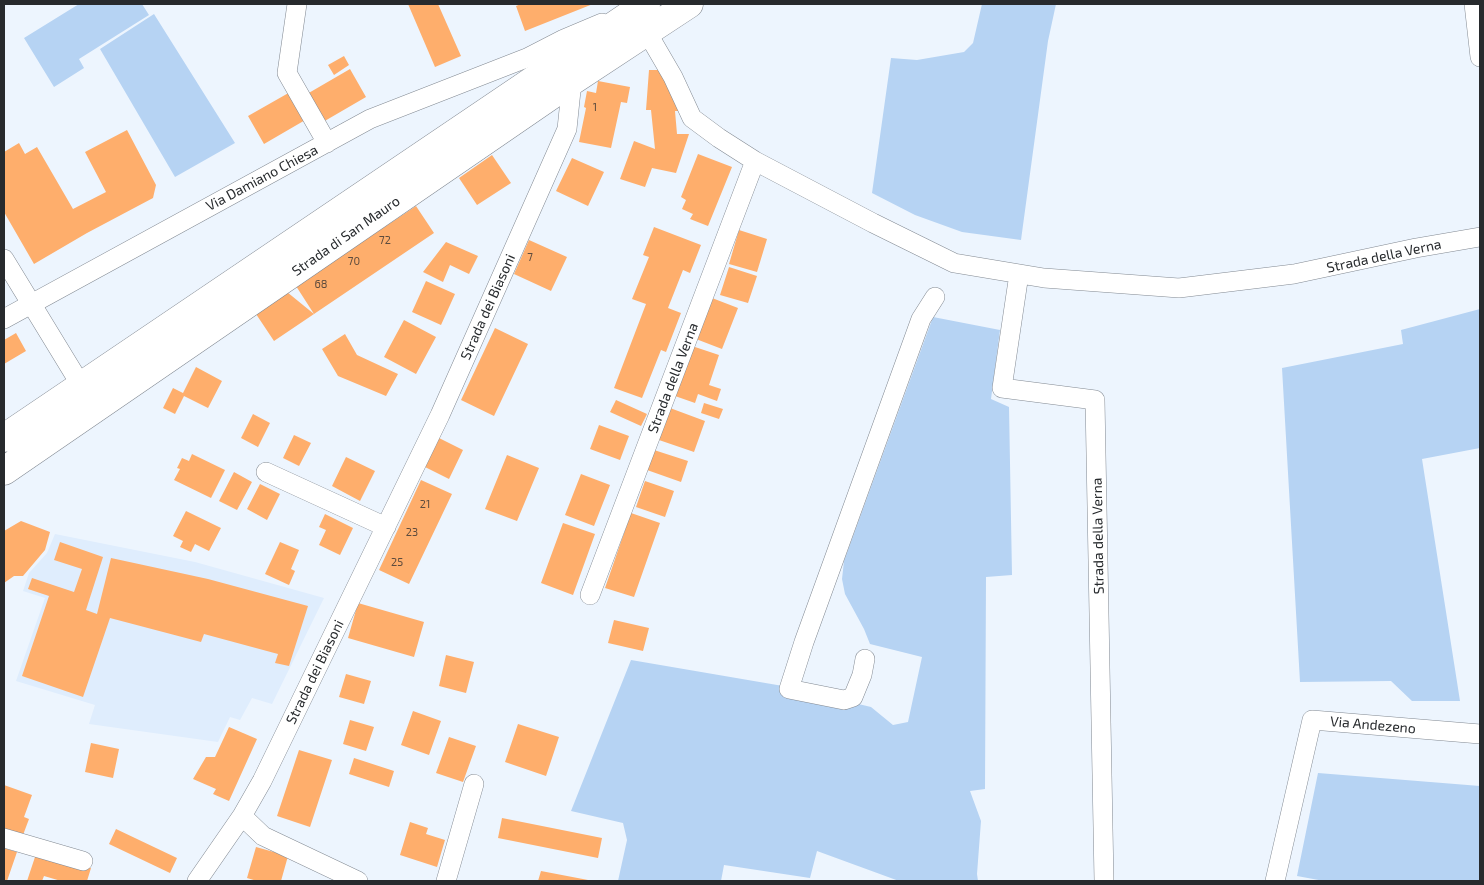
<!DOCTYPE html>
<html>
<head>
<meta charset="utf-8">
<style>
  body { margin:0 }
  #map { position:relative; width:1484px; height:885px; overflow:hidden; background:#edf5fe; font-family:"Exo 2",sans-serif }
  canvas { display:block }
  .frame { position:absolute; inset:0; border:5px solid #272a2d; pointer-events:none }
</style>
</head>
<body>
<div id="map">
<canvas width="1484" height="885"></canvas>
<div class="frame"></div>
</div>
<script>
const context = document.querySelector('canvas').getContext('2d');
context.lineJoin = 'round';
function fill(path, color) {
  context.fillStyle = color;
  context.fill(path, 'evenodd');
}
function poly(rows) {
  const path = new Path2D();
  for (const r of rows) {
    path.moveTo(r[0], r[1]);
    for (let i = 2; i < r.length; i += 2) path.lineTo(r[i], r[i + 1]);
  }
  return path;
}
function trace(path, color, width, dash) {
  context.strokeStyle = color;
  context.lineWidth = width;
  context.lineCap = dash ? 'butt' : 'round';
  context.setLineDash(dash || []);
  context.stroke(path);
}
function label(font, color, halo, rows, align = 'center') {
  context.font = font + ' "Exo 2",sans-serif';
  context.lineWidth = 4;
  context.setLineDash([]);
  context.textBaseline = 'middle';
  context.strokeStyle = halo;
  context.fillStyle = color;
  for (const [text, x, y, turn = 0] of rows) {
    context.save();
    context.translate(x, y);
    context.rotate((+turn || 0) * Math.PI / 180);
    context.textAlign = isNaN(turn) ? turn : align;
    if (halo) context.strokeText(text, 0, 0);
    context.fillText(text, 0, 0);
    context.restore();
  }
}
fill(poly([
  [55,534,195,562,324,598,272,704,252,698,240,720,230,717,218,742,89,724,95,705,16,681,45,598,23,591,29,573,47,553]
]), '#dfedfd');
fill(poly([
  [79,4,142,4,149,15,79,59,84,68,54,87,24,38],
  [982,4,1056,4,1048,41,1021,240,962,232,915,215,872,193,891,58,917,60,964,52,973,43],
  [154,14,235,143,175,177,100,49],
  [1480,309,1480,448,1422,459,1460,701,1412,701,1391,681,1300,682,1282,368,1403,344,1401,330],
  [933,317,1000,330,991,399,1009,407,1012,575,986,577,985,789,970,791,981,821,977,874,978,881,899,881,817,851,810,878,724,865,721,881,618,881,627,840,623,823,571,811,631,660,783,686,871,707,893,725,908,722,922,657,870,644,864,629,845,594,842,579,844,561],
  [1318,773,1480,786,1480,881,1324,881,1297,876]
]), '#b6d3f3');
fill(poly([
  [408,4,438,4,461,56,435,67],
  [521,4,593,4,525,31,516,6],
  [344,56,349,65,334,75,328,65],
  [350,69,366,97,323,122,307,94],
  [649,70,663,70,680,111,675,111,677,134,689,134,676,173,652,168,645,187,620,179,634,141,655,149,651,110,646,110],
  [598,81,630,87,627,103,621,102,611,148,579,142,586,108,584,107,587,91,596,93],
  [292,91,307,119,264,144,248,116],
  [127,130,156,185,153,198,87,233,34,264,4,212,4,152,19,143,25,154,37,147,73,209,106,192,85,152],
  [698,154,732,167,708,226,690,219,693,214,682,209,686,200,681,197],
  [492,155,511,183,477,205,459,178],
  [572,158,604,172,588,206,556,191],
  [416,206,434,233,274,341,256,314,287,292,314,314,296,286],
  [654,227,701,245,690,273,683,270,668,308,681,313,666,352,661,350,642,398,614,388,646,304,632,299,649,257,643,255],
  [739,230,767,239,757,272,729,264],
  [529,240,567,257,551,291,514,274],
  [446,242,478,256,469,274,450,265,443,282,423,272],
  [729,267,757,276,748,303,720,295],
  [426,281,455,294,441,325,412,312],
  [712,298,738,308,722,349,696,339],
  [404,320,436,337,416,374,384,357],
  [495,328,528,344,494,416,461,400],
  [16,333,26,351,4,364,4,340],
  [345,334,357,355,398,374,386,396,338,376,322,349],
  [692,346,719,355,709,385,721,389,717,401,698,394,695,403,675,396],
  [196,367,222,381,208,408,184,396,175,414,163,408,173,388,183,393],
  [616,400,647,414,641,426,610,412],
  [704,403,723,409,719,419,701,413],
  [670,408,705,421,694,452,659,440],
  [253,414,270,423,258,447,241,438],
  [599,425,629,436,620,460,590,449],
  [294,435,311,443,299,466,283,458],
  [437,437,463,450,449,479,423,466],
  [654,450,688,461,681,482,647,470],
  [192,454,225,470,211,498,174,480,180,469,177,468,182,458,189,461],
  [507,455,539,468,517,521,485,509],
  [346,457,375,471,360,501,332,486],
  [234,472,252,482,237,510,219,501],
  [581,474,610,485,594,526,565,515],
  [421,480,452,494,409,584,379,570],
  [645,481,674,491,665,517,636,507],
  [260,484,280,494,267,520,247,509],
  [186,511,221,528,209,551,195,544,191,552,180,547,183,541,173,536],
  [631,513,660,523,634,597,605,588],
  [325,514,353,528,340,555,319,545,326,530,319,527],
  [21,521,50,532,45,550,23,576,14,576,4,583,4,531],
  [563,523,595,534,573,595,541,583],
  [60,542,103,557,86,610,97,614,111,558,208,579,308,606,289,666,275,663,278,654,204,634,201,642,110,618,83,697,22,676,49,596,28,589,32,578,74,592,82,569,54,560],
  [280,542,299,550,291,569,295,571,289,585,265,574],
  [358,603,424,622,414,657,348,638],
  [614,620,649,628,643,651,608,643],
  [446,655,474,662,466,693,439,686],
  [346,674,371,681,364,704,339,697],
  [413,711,441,721,429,755,401,745],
  [350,720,374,727,366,751,343,744],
  [518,724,559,737,546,776,505,762],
  [229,727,257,739,229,801,213,794,216,789,193,779,206,757,215,757],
  [449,737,476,746,463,782,436,773],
  [91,743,119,749,113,778,85,772],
  [299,750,332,760,310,827,277,816],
  [354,758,394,771,389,787,349,774],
  [4,785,32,795,24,817,29,819,23,835,4,828],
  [502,818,602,838,598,858,498,838],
  [410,822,428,828,426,834,445,840,437,867,400,855],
  [116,829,177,858,170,873,109,844],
  [256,847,288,856,281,881,257,881,247,878],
  [4,848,17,852,7,881,4,881],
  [37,851,91,868,87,881,61,881,44,876,42,881,27,881],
  [541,871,588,880,588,881,538,881]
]), '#feae6c');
const street = poly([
  [297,4,287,73,327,143],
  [1474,4,1480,57],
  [641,22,673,77,692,118,719,138,755,161,873,223,954,263,1044,278,1179,288,1294,274,1416,248,1480,237],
  [529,57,564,39,602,23],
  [4,259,87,395],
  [1019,274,1002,388,1095,400,1104,881],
  [4,319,370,119,529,57,572,81,567,129,440,415,262,781,242,816,197,881],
  [266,472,386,527],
  [590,595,755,161],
  [865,659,862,675,853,697,844,700,789,689,804,642,921,319,935,297],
  [242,816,263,836,358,881],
  [4,838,83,861],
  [446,881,474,784],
  [1275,881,1312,720,1480,734]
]);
const secondary = poly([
  [4,438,646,4],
  [4,471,572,81,689,4]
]);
trace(street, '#828992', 20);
trace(secondary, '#828992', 29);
trace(street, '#fff', 19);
trace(secondary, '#fff', 28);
label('11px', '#5d4b3d', null, [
  ["1",595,107],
  ["72",385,240],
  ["7",530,257],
  ["70",354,261],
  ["68",321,284],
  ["21",425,504],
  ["23",412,532],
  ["25",397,562]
]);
label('14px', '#272a2d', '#fff', [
  ["Via Damiano Chiesa",262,178,-28],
  ["Strada di San Mauro",346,236,-35],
  ["Strada della Verna",1384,256,-12],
  ["Strada dei Biasoni",488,307,-66],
  ["Strada della Verna",673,378,-69],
  ["Strada della Verna",1098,536,-91],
  ["Strada dei Biasoni",315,672,-64],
  ["Via Andezeno",1373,725,5]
]);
</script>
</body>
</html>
